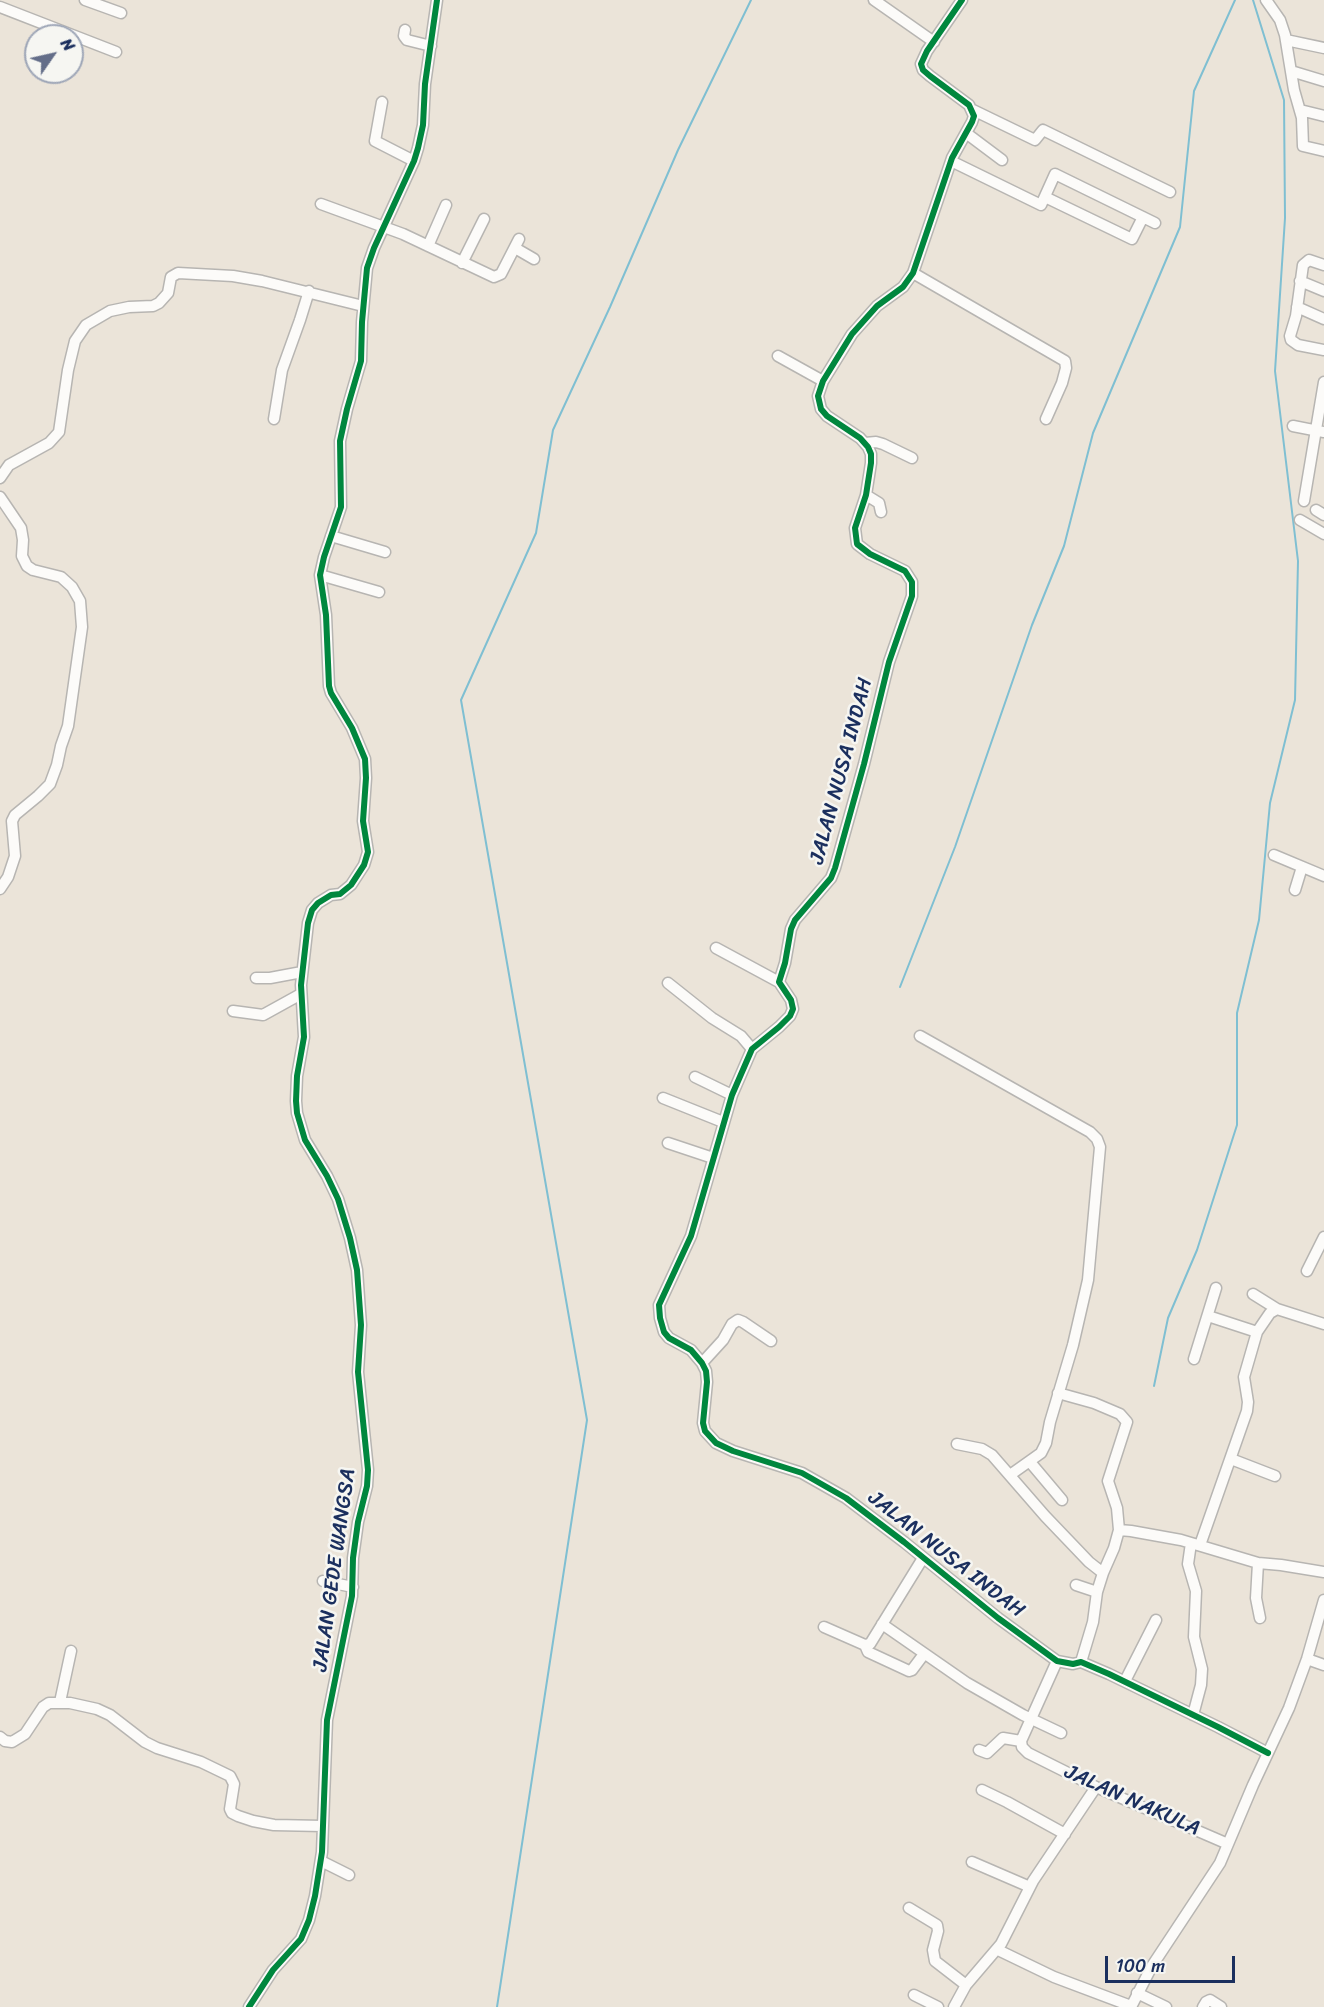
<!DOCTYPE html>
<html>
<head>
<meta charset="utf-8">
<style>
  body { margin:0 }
  #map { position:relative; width:1324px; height:2007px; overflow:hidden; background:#ebe4d9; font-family:Sriracha,sans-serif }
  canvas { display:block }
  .north { position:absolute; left:24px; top:24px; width:60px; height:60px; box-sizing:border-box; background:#f6f6f2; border:2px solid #9ea6b7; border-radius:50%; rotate:56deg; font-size:16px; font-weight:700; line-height:24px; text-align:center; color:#1b2f5e }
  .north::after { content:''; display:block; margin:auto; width:21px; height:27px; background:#646e89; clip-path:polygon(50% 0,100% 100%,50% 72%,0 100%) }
  .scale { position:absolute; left:1105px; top:1956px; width:130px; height:27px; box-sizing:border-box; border:3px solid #1b2f5e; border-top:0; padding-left:8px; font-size:18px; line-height:21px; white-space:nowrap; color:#1b2f5e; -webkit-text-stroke:4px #f6f6f2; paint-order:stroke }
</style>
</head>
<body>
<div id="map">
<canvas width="1324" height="2007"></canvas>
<div class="north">N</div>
<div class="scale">100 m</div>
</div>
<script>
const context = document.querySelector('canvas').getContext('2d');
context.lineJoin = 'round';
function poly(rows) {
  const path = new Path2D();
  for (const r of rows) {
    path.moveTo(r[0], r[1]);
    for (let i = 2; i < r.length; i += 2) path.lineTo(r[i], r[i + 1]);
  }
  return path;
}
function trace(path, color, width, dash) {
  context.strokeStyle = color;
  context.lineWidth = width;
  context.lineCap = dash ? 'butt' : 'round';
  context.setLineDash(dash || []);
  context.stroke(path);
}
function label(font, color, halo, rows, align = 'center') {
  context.font = font + ' Sriracha,sans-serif';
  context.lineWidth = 5;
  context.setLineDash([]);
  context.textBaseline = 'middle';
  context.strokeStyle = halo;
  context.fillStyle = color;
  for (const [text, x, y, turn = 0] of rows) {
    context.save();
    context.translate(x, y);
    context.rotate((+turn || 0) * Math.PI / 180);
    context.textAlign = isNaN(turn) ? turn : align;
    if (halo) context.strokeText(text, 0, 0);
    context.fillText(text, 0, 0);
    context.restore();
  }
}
trace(poly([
  [900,987,955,847,1032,625,1064,546,1093,433,1180,227,1194,91,1235,0],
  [1154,1386,1168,1318,1197,1250,1237,1125,1237,1013,1259,920,1270,803,1295,700,1298,561,1275,371,1285,218,1284,100,1253,0],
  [497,2007,587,1420,461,700,536,533,553,430,610,307,678,150,751,0]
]), '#7fbfd2', 2);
const minor = poly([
  [85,0,121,13],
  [874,0,934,42],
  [962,0,927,51,921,64,923,70,930,76,969,105,974,116,972,122,952,158,913,273,903,287,877,306,852,334,823,381,818,396,821,409,827,416,860,438,868,447,871,454,871,463,866,495,855,528,857,544,870,554,905,571,912,582,912,596,889,662,864,764,835,868,831,878,795,920,791,929,785,963,779,982,791,1000,793,1009,790,1016,779,1027,752,1049,732,1095,691,1236,659,1305,660,1318,664,1332,669,1338,691,1350,702,1363,706,1371,707,1382,703,1423,705,1431,716,1443,733,1451,802,1473,846,1498,904,1542,998,1618,1057,1661,1073,1664,1081,1662,1109,1674,1218,1727,1268,1753],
  [1266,0,1280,20,1285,35,1294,90,1302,118,1303,146,1324,151],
  [0,7,116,52],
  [405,30,404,36,407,40,431,46],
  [1286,40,1324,48],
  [1291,71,1324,81],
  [382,102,375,141,414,161],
  [973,110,1035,140,1043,130,1170,192],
  [1300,110,1324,116],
  [966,133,1002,160],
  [951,161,1041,205,1055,174,1155,223],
  [1045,197,1132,239,1143,217],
  [321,204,403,234,494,277,501,274,519,239],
  [428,246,446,205],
  [515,248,534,259],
  [462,263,484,219],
  [1324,265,1309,260,1303,265,1296,316,1290,336,1291,340,1298,345,1324,350],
  [913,273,1065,361,1066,368,1062,383,1046,419],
  [1300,281,1324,291],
  [1297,307,1324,319],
  [778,356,823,381],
  [274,419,282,370,300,320,309,291],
  [1293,426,1324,432],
  [865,443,876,442,883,444,912,458],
  [0,478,9,465,49,443,59,432,68,370,75,341,86,325,110,311,129,307,153,306,159,303,168,293,171,277,178,273,233,276,262,281,363,306],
  [866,495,879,503,881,512],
  [0,497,21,528,23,540,22,556,27,566,33,570,61,577,72,587,80,601,82,627,68,726,61,746,57,765,50,784,38,796,15,815,12,821,15,856,8,877,0,889],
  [1304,501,1324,382],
  [1316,510,1324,515],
  [1300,520,1324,534],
  [331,536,385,552],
  [320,575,379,592],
  [1274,855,1324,876],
  [1295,890,1302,867],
  [716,948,779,982],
  [256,978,270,978,302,972],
  [668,983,712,1018,741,1036,752,1049],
  [233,1011,263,1015,301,994],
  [920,1036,1090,1132,1097,1139,1100,1147,1088,1280,1073,1345,1050,1422,1046,1443,1041,1453,1010,1475],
  [695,1077,732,1095],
  [663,1098,723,1122],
  [668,1143,713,1158],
  [1307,1271,1324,1237],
  [1253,1294,1277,1309],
  [1208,1316,1257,1332],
  [1194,1359,1216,1288],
  [702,1363,723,1340,732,1324,738,1320,743,1322,771,1341],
  [1058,1393,1094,1403,1120,1414,1127,1422,1108,1481,1117,1508,1119,1530,1114,1548,1103,1573,1097,1592,1093,1622,1081,1662],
  [957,1444,982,1449,992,1455,1045,1516,1089,1562,1103,1573],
  [1231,1459,1275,1476],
  [1030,1462,1062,1500],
  [1119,1530,1131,1531,1181,1540,1258,1563,1281,1565,1324,1572],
  [1191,1543,1188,1564,1196,1591,1194,1637,1202,1669,1201,1685,1193,1715],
  [1200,1545,1247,1411,1248,1402,1244,1377,1257,1332,1270,1313,1277,1309,1324,1324],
  [1258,1563,1256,1598,1260,1618],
  [323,1581,353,1587],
  [1076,1585,1097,1592],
  [882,1624,967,1683,1023,1715,1061,1733],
  [824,1627,865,1645,870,1644,923,1558],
  [865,1645,868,1652,909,1671,912,1670,924,1654],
  [1307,1659,1324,1665],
  [1057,1661,1021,1741,1022,1747,1028,1753,1096,1787,1228,1844],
  [1125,1681,1156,1620],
  [60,1702,71,1651],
  [0,1737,5,1741,12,1742,25,1734,43,1707,49,1703,70,1703,97,1709,110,1715,145,1742,157,1748,201,1762,230,1776,234,1784,230,1809,232,1813,238,1816,253,1821,274,1825,323,1826],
  [979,1750,987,1753,1003,1738,1021,1741],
  [982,1790,1007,1802,1065,1834],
  [321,1861,349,1875],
  [972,1862,1030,1887],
  [909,1908,937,1925,938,1931,933,1950,935,1961,966,1985],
  [998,1950,1054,1977,1131,2006],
  [1137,1993,1166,2007],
  [914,1995,938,2007],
  [249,2007,273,1970,301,1939,309,1920,315,1896,322,1852,327,1720,352,1596,353,1558,358,1522,367,1486,368,1470,358,1372,361,1325,357,1270,350,1238,338,1199,327,1176,305,1140,297,1113,296,1101,297,1076,304,1037,301,985,308,923,312,910,318,903,331,895,340,894,351,885,364,865,368,852,363,821,366,778,365,759,352,728,331,693,329,686,326,615,320,575,324,557,341,507,340,441,347,409,361,361,362,322,367,268,374,248,414,161,418,148,423,125,425,84,437,0],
  [954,2007,966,1985,1001,1944,1033,1881,1096,1787],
  [1131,2007,1152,1966,1220,1863,1253,1785,1289,1708,1307,1659,1324,1600],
  [1203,2007,1206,2002,1210,2000,1221,2007]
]);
trace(minor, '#b7b5b2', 13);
trace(minor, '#fcfbf9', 10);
trace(poly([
  [962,0,927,51,921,64,923,70,930,76,969,105,974,116,972,122,952,158,913,273,903,287,877,306,852,334,823,381,818,396,821,409,827,416,860,438,868,447,871,454,871,463,866,495,855,528,857,544,870,554,905,571,912,582,912,596,889,662,864,764,835,868,831,878,795,920,791,929,785,963,779,982,791,1000,793,1009,790,1016,779,1027,752,1049,732,1095,691,1236,659,1305,660,1318,664,1332,669,1338,691,1350,702,1363,706,1371,707,1382,703,1423,705,1431,716,1443,733,1451,802,1473,846,1498,904,1542,998,1618,1057,1661,1073,1664,1081,1662,1109,1674,1218,1727,1268,1753],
  [249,2007,273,1970,301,1939,309,1920,315,1896,322,1852,327,1720,352,1596,353,1558,358,1522,367,1486,368,1470,358,1372,361,1325,357,1270,350,1238,338,1199,327,1176,305,1140,297,1113,296,1101,297,1076,304,1037,301,985,308,923,312,910,318,903,331,895,340,894,351,885,364,865,368,852,363,821,366,778,365,759,352,728,331,693,329,686,326,615,320,575,324,557,341,507,340,441,347,409,361,361,362,322,367,268,374,248,414,161,418,148,423,125,425,84,437,0]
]), '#00873e', 6);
label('21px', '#1b2f5e', '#f6f6f2', [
  ["JALAN NUSA INDAH",842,771,-75],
  ["JALAN NUSA INDAH",946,1555,38],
  ["JALAN GEDE WANGSA",335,1570,-82],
  ["JALAN NAKULA",1132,1801,24]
]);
</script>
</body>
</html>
